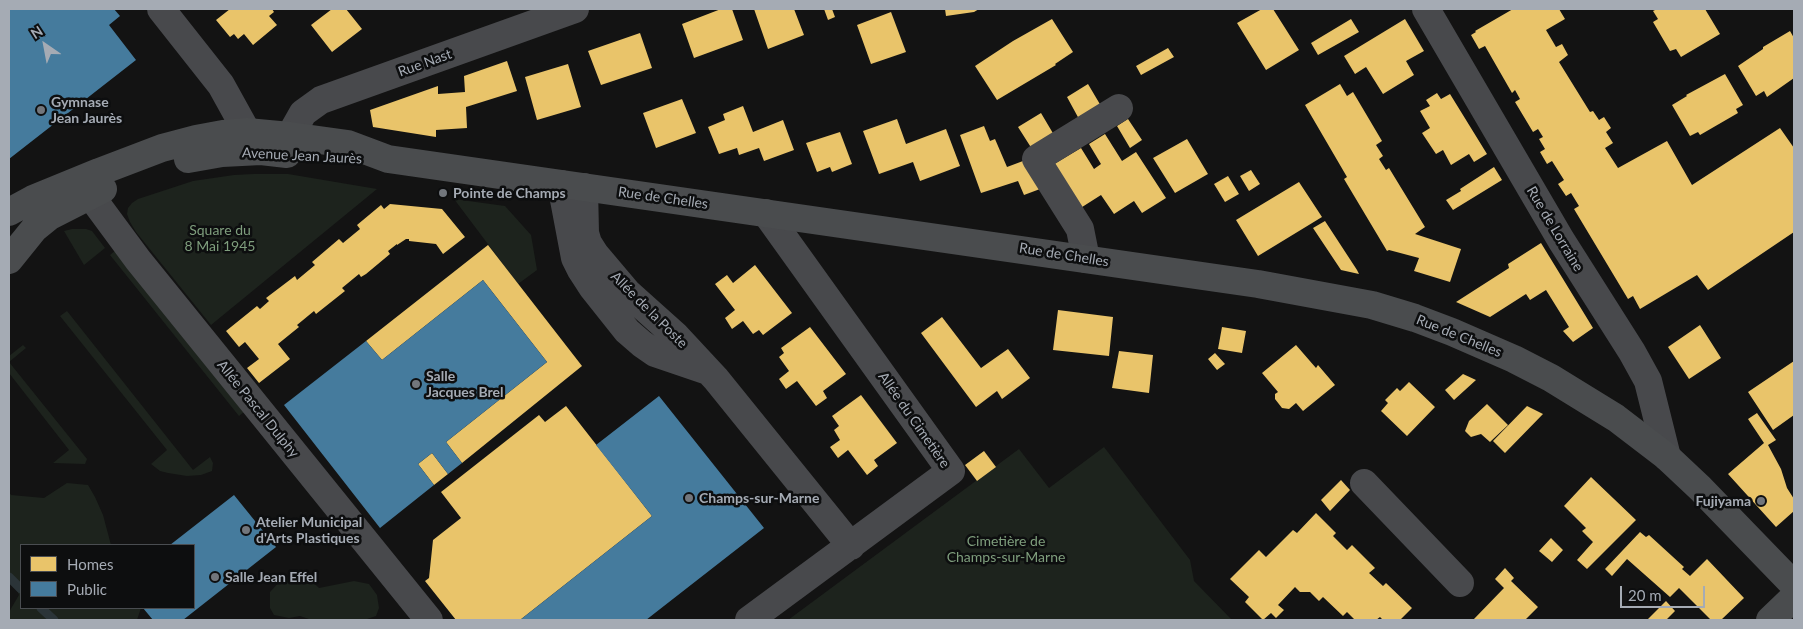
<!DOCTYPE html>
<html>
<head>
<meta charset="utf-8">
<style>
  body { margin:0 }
  #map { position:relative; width:1803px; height:629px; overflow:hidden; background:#131313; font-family:Lato,sans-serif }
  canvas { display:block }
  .frame { position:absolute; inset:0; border:10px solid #a5abb4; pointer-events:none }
  .legend { position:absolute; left:20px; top:544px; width:175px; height:65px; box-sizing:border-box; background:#0d0e0f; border:1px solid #4a4d51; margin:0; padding:6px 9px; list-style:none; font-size:15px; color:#a5abb4 }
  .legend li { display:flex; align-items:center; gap:10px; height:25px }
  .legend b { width:25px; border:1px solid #4a4d51 }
  .north { position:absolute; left:20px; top:20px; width:50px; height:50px; -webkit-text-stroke:4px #0d0e0f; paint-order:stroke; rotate:327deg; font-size:14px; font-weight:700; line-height:20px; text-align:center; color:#a5abb4 }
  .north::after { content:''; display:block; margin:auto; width:18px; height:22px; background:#a5abb4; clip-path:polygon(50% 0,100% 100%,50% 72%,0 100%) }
  .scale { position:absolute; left:1620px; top:586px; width:85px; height:22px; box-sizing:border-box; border:2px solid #a5abb4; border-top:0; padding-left:6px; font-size:15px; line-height:18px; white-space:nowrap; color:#a5abb4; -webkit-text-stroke:4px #0d0e0f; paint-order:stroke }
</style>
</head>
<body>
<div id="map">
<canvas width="1803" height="629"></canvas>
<div class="frame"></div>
<ul class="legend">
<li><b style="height:14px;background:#e9c46a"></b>Homes</li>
<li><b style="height:14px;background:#457b9d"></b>Public</li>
</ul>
<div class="north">N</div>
<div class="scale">20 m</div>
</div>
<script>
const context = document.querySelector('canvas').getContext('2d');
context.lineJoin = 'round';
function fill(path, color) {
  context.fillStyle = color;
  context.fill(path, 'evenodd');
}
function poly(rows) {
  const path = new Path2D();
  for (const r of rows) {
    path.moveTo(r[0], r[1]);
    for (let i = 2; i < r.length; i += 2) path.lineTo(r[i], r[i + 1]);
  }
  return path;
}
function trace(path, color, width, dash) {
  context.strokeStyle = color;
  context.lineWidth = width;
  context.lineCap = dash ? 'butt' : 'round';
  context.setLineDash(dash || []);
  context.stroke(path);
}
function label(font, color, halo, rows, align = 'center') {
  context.font = font + ' Lato,sans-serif';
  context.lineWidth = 5;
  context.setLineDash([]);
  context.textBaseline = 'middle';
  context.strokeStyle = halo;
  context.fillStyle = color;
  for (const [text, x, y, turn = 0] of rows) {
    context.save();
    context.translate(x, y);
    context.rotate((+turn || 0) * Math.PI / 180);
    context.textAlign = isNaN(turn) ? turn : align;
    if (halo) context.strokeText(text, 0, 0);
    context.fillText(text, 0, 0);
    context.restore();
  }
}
fill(poly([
  [254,174,288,174,377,189,211,325,136,232,130,222,127,214,128,208,132,203,138,199,193,181,234,175],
  [454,199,505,206,531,235,537,270,518,284],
  [72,229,86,229,92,231,105,248,84,265,64,231],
  [116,250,245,411,239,416,110,255],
  [67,311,193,470,210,457,213,463,212,471,201,475,187,476,168,473,160,471,151,464,167,450,60,316],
  [23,345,26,348,9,362,87,459,85,464,53,463,69,450,9,373,9,356],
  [1104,447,1190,560,1194,581,1232,620,788,620,1019,449,1049,488],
  [67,483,88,485,95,497,103,515,111,545,21,545,21,608,141,608,137,620,9,620,9,612,19,595,13,581,9,577,9,492,11,495,44,498],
  [302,572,319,588,354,581,369,584,377,595,379,608,376,616,364,620,312,620,300,616,289,618,274,615,270,608,270,592,282,579]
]), '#1d231d');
fill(poly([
  [230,9,272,9,274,12,269,16,277,25,253,45,244,34,238,39,234,34,230,37,216,20],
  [332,9,346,9,362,29,332,52,311,25],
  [721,9,732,9,743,40,694,58,682,24],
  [754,9,794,9,804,35,768,49],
  [824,9,832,9,835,17,828,20],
  [945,9,979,9,974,12,946,16],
  [1262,9,1273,9,1299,50,1266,70,1237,23],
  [1513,9,1559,9,1565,19,1546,30,1556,47,1562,44,1568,55,1559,62,1590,112,1593,111,1599,120,1604,117,1611,128,1606,132,1613,143,1605,148,1618,168,1667,141,1692,185,1780,128,1794,148,1794,232,1708,290,1697,275,1640,309,1633,296,1628,299,1574,209,1579,206,1571,193,1566,196,1558,184,1564,180,1552,161,1547,164,1540,152,1545,149,1539,139,1543,137,1538,129,1533,132,1515,102,1520,99,1515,90,1512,93,1485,46,1479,49,1471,35,1476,32,1475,31],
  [1657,9,1705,9,1720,34,1681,57,1676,49,1670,51,1653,22,1658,19,1653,11],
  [891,12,906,52,871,64,857,25],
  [1052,19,1073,52,1055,64,1056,65,997,100,975,66,1013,41],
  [1351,19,1359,32,1318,55,1311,43],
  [1405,19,1424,51,1406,61,1414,75,1383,94,1366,67,1355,74,1344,56],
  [1790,31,1794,38,1794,78,1767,97,1764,91,1756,96,1738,66,1763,49,1763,47],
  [640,33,652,68,601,85,588,51],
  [1168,48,1174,57,1141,75,1136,66],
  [507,61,517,91,466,107,467,128,436,130,436,137,373,127,370,110,438,86,438,94,465,92,464,76],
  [568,64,581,107,537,120,525,77],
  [1725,74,1743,105,1736,109,1738,113,1700,135,1698,132,1690,136,1672,105,1687,96,1686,95],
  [1088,84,1101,106,1079,119,1067,97],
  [1340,84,1347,96,1353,92,1382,141,1376,145,1383,156,1379,159,1386,170,1389,168,1425,227,1415,234,1461,249,1450,282,1414,271,1419,258,1389,250,1387,251,1344,179,1347,177,1305,105],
  [1437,93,1441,99,1450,94,1487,154,1474,162,1469,154,1451,165,1443,150,1436,154,1422,133,1430,128,1420,111,1430,106,1426,100],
  [682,99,696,133,656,148,643,113],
  [743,106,753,132,783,120,794,150,764,161,759,148,739,155,737,148,719,154,708,127,725,120,723,114],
  [1041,113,1054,135,1032,149,1018,127],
  [897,119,906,144,946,129,960,166,920,181,913,162,879,174,863,131],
  [1128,119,1142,140,1130,148,1117,126],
  [984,126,990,141,995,139,1007,167,1023,161,1040,189,1024,195,1018,181,981,193,960,135],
  [840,132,852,164,832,172,830,167,817,172,806,143],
  [1105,134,1122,161,1136,152,1166,198,1142,213,1134,201,1114,214,1101,195,1079,209,1051,166,1081,148,1094,169,1101,164,1089,144],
  [1187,139,1208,174,1175,193,1153,158],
  [1494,167,1502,180,1453,210,1446,200,1461,191,1460,189],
  [1251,170,1260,184,1249,191,1240,176],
  [1228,176,1239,194,1225,202,1214,184],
  [1299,182,1322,217,1258,256,1236,220],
  [390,204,442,209,465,237,443,254,436,244,409,241,409,239,406,239,397,245,397,244,388,251,390,254,366,274,361,277,359,274,342,288,345,291,316,314,314,311,297,325,299,327,278,344,290,359,259,383,247,368,259,359,245,342,239,347,226,331,257,306,260,309,269,301,266,298,295,276,297,280,315,265,312,262,339,239,343,243,360,229,357,225,381,205,384,209],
  [1325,221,1357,270,1359,274,1341,270,1313,228],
  [1541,243,1593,328,1573,342,1563,331,1569,327,1546,290,1530,300,1526,294,1490,317,1456,302,1509,268,1508,264],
  [488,245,582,366,462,463,446,442,547,362,483,280,382,360,366,341],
  [755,265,792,313,763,335,759,330,753,334,743,321,732,329,725,318,735,310,715,284,727,275,733,283],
  [1058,310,1113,317,1109,356,1053,350],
  [942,317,981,368,1008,349,1030,378,1002,399,997,391,976,407,921,333],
  [1700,325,1721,358,1689,379,1668,347],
  [810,327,846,374,823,391,827,398,816,406,797,381,786,389,779,379,789,371,779,357,784,353,781,348],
  [1222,327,1246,331,1242,353,1218,349],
  [1296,345,1316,368,1318,365,1335,385,1303,411,1296,403,1289,409,1282,408,1275,399,1275,394,1278,392,1262,373],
  [1119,351,1153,355,1149,393,1112,388],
  [1215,353,1225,364,1217,370,1208,359],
  [1794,361,1794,415,1773,430,1748,392],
  [1463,374,1476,380,1454,400,1445,390],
  [1409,382,1435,407,1407,436,1381,411,1388,403,1385,400,1397,388,1400,391],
  [861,395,897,443,874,460,878,466,867,475,848,450,838,458,830,447,840,440,834,430,839,426,832,416],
  [1487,404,1508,425,1490,442,1481,434,1471,437,1465,431,1469,421],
  [566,406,652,516,520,620,456,620,425,581,429,578,433,540,461,518,441,492,539,415,545,422],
  [1527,406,1543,414,1505,453,1493,441],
  [1757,413,1776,440,1768,445,1781,469,1787,488,1794,499,1794,511,1776,527,1728,474,1764,443,1748,419],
  [984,451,996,467,977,481,965,465],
  [432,453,448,474,434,485,418,464],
  [1591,477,1636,520,1587,569,1577,560,1593,542,1582,531,1586,528,1564,506],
  [1341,480,1350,490,1330,511,1321,500],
  [1316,513,1336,533,1333,536,1347,550,1352,545,1375,568,1369,573,1383,586,1386,583,1412,608,1400,620,1383,620,1380,617,1376,620,1355,620,1347,612,1343,616,1323,597,1319,601,1310,592,1300,592,1295,587,1278,605,1284,610,1276,618,1271,613,1263,620,1245,602,1249,597,1230,579,1259,550,1266,557,1293,530,1297,533],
  [1640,532,1646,537,1649,535,1684,567,1682,569,1690,576,1707,559,1744,598,1721,620,1711,620,1679,588,1670,597,1627,559,1612,576,1605,569],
  [1551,538,1563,550,1552,562,1539,551],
  [1505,568,1514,578,1511,581,1538,607,1525,620,1473,620,1504,588,1495,579],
  [1666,601,1675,611,1666,620,1647,620]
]), '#e9c46a');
fill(poly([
  [9,9,114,9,120,16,109,25,136,60,9,159],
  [483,280,547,362,446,442,462,463,448,474,432,453,418,464,434,485,380,528,284,405,366,341,382,360],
  [659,396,764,528,646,620,520,620,652,516,596,445],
  [234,495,276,547,183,620,153,620,143,608,194,608,194,545,170,545]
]), '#457b9d');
trace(poly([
  [9,577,21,589],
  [41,608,54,620]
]), '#2b3438', 9);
trace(poly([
  [161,9,221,85,247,132],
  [1426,9,1561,240,1632,352,1648,381,1667,457],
  [290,136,303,113,321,100,575,9],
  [561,184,575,258,581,270,592,287,627,331,642,344,655,353,705,370],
  [584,187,585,233,588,243,595,254,628,293,676,336,716,379,851,546],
  [90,195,138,260,429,620],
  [1086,259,1080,229,1036,159,1119,108],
  [1364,483,1460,583],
  [749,620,951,471,766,213]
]), '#48494c', 28);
trace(poly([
  [188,159,222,153,261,151,287,154],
  [9,212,33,199,99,172,162,148,196,139,223,134,247,132,290,136,348,144,388,159,1258,284,1372,305,1415,318,1452,332,1514,359,1551,378,1616,418,1667,457,1700,488,1794,585],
  [9,260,34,229,50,216,103,189],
  [1770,620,1794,597]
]), '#4a4c4e', 28);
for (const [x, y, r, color] of [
  [41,110,5,"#72767c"],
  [443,193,5,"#72767c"],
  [416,384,5,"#72767c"],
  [689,498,5,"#72767c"],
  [1761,501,5,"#72767c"],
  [246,530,5,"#72767c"],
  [215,577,5,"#72767c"]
]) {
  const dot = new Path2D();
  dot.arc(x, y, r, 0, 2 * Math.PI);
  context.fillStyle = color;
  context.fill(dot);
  trace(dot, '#0d0e0f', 2);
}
label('14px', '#a5abb4', '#0d0e0f', [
  ["Rue Nast",425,63,-20],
  ["Avenue Jean Jaurès",302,156,3],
  ["Rue de Chelles",663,198,8],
  ["Rue de Lorraine",1555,229,59],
  ["Rue de Chelles",1064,255,9],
  ["Allée de la Poste",649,310,45],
  ["Rue de Chelles",1459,336,22],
  ["Allée Pascal Dulphy",258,409,51],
  ["Allée du Cimetière",914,420,55]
]);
label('bold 14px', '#a5abb4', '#0d0e0f', [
  ["Gymnase",51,102],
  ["Jean Jaurès",51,118],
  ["Pointe de Champs",453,193],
  ["Salle",426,376],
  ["Jacques Brel",426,392],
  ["Champs-sur-Marne",699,498],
  ["Fujiyama",1751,501,"right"],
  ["Atelier Municipal",256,522],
  ["d'Arts Plastiques",256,538],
  ["Salle Jean Effel",225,577]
], 'left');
label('14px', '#7f9e7d', '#0d0e0f', [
  ["Square du",220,230],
  ["8 Mai 1945",220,246],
  ["Cimetière de",1006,541],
  ["Champs-sur-Marne",1006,557]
]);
</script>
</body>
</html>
